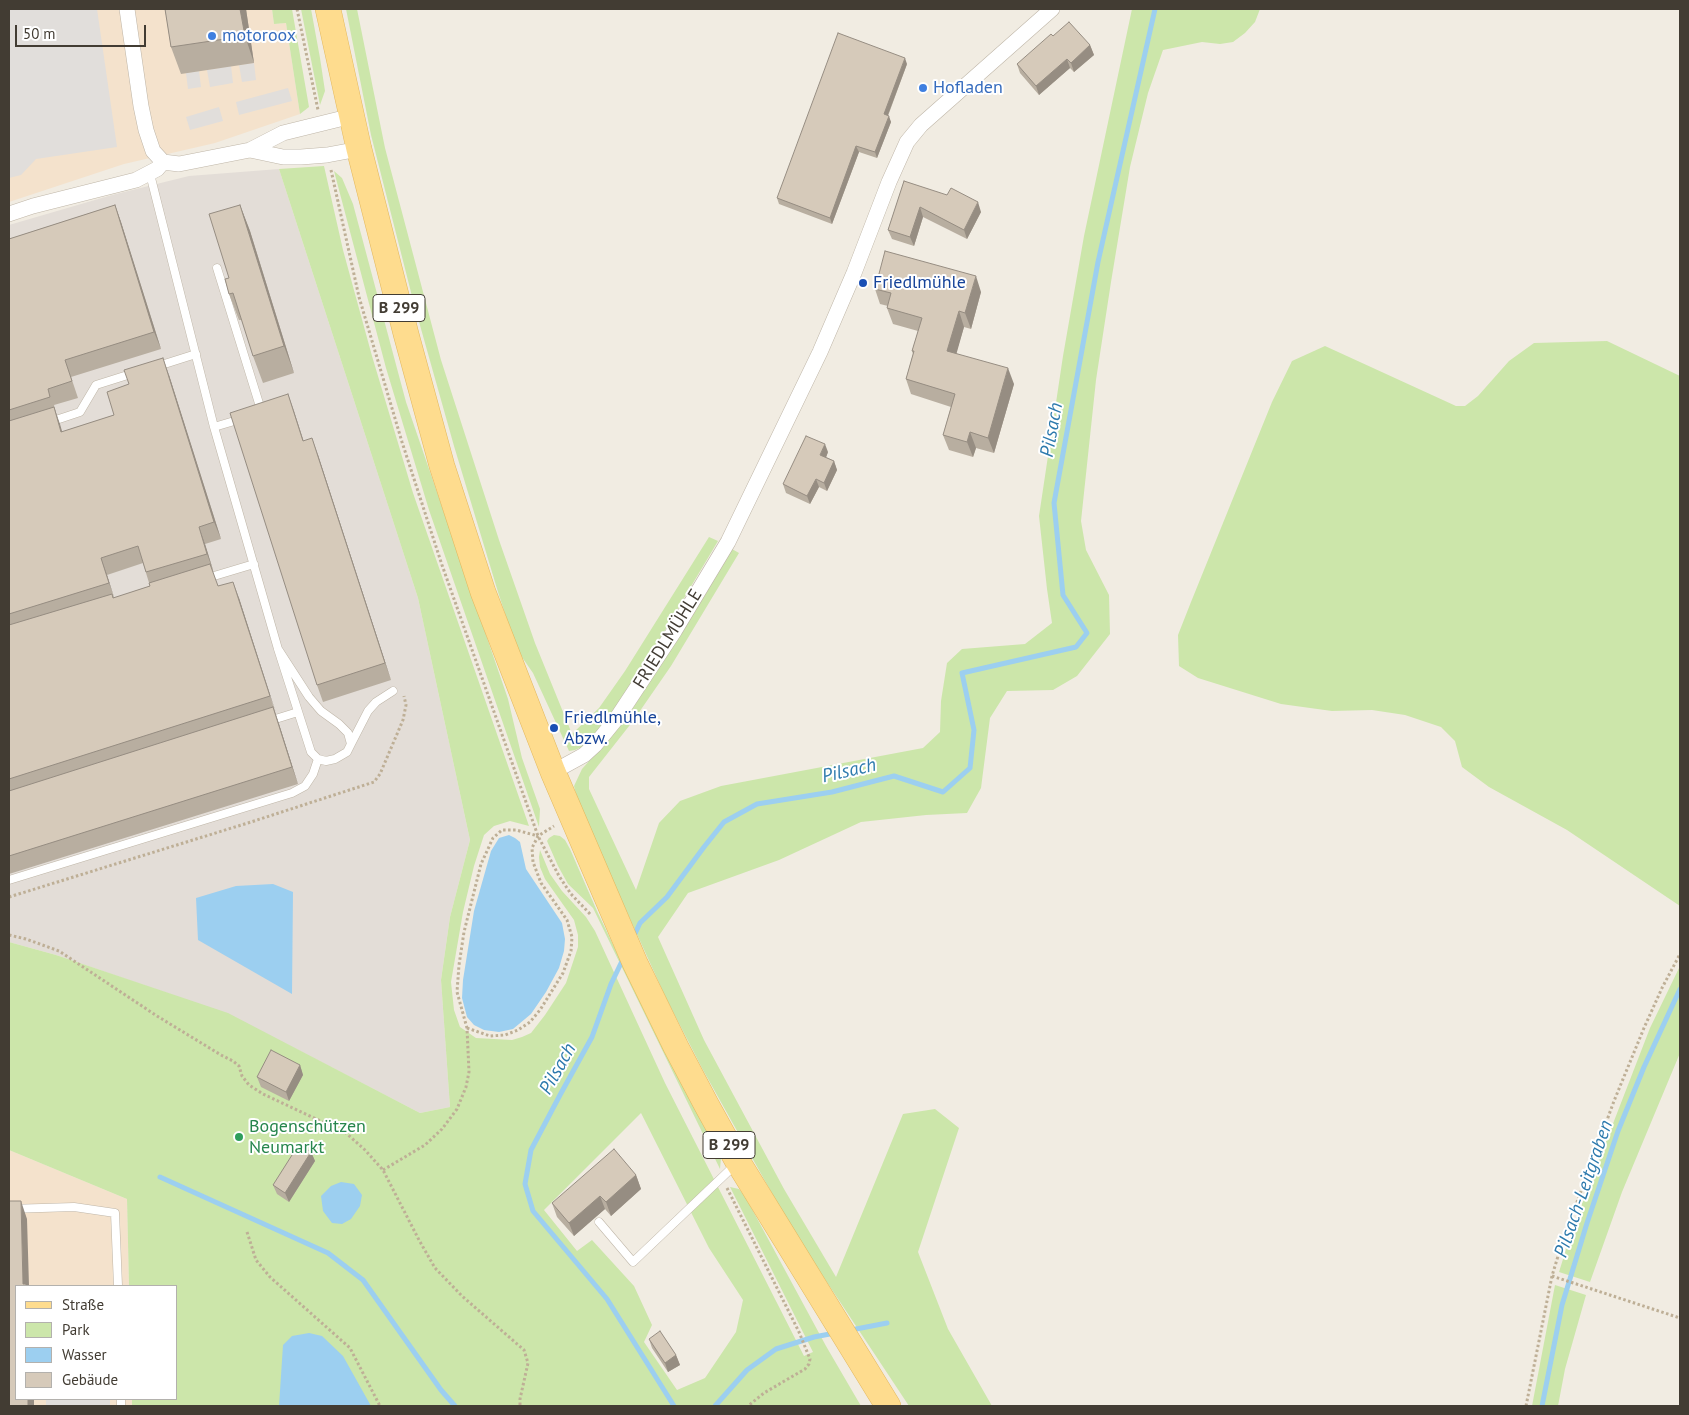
<!DOCTYPE html>
<html>
<head>
<meta charset="utf-8">
<style>
  body { margin:0 }
  #map { position:relative; width:1689px; height:1415px; overflow:hidden; background:#f1ece2; font-family:"PT Sans",sans-serif }
  canvas { display:block }
  .frame { position:absolute; inset:0; border:10px solid #423c33; pointer-events:none }
  .legend { position:absolute; left:15px; top:1285px; width:162px; height:115px; box-sizing:border-box; background:#fff; border:1px solid #b3b1ad; margin:0; padding:6px 9px; list-style:none; font-size:15px; color:#423c33 }
  .legend li { display:flex; align-items:center; gap:10px; height:25px }
  .legend b { width:25px; border:1px solid #b3b1ad }
  .scale { position:absolute; left:15px; top:25px; width:131px; height:22px; box-sizing:border-box; border:2px solid #423c33; border-top:0; padding-left:6px; font-size:15px; line-height:18px; white-space:nowrap; color:#423c33; -webkit-text-stroke:4px #fff; paint-order:stroke }
</style>
</head>
<body>
<div id="map">
<canvas width="1689" height="1415"></canvas>
<div class="frame"></div>
<ul class="legend">
<li><b style="height:6px;background:#fedc8e"></b>Straße</li>
<li><b style="height:14px;background:#cce6aa"></b>Park</li>
<li><b style="height:14px;background:#9ccff0"></b>Wasser</li>
<li><b style="height:14px;background:#d6caba"></b>Gebäude</li>
</ul>
<div class="scale">50 m</div>
</div>
<script>
const context = document.querySelector('canvas').getContext('2d');
context.lineJoin = 'round';
function fill(path, color) {
  context.fillStyle = color;
  context.fill(path, 'evenodd');
}
function poly(rows) {
  const path = new Path2D();
  for (const r of rows) {
    path.moveTo(r[0], r[1]);
    for (let i = 2; i < r.length; i += 2) path.lineTo(r[i], r[i + 1]);
  }
  return path;
}
function trace(path, color, width, dash) {
  context.strokeStyle = color;
  context.lineWidth = width;
  context.lineCap = dash ? 'butt' : 'round';
  context.setLineDash(dash || []);
  context.stroke(path);
}
function label(font, color, halo, rows, align = 'center') {
  context.font = font + ' "PT Sans",sans-serif';
  context.lineWidth = 4;
  context.setLineDash([]);
  context.textBaseline = 'middle';
  context.strokeStyle = halo;
  context.fillStyle = color;
  for (const [text, x, y, turn = 0] of rows) {
    context.save();
    context.translate(x, y);
    context.rotate((+turn || 0) * Math.PI / 180);
    context.textAlign = isNaN(turn) ? turn : align;
    if (halo) context.strokeText(text, 0, 0);
    context.fillText(text, 0, 0);
    context.restore();
  }
}
fill(poly([
  [9,9,272,9,274,24,286,23,300,114,215,143,124,164,9,202],
  [9,1150,127,1199,129,1286,16,1286,16,1399,132,1399,132,1406,9,1406]
]), '#f4e2cc');
fill(poly([
  [279,169,418,598,470,840,450,917,441,980,450,1107,420,1113,228,1014,56,955,9,942,9,225,112,195,189,176]
]), '#e3ddd7');
fill(poly([
  [272,9,292,9,309,107,300,114,286,23,274,24],
  [301,9,311,9,320,58,325,91,320,105],
  [346,9,357,9,385,148,441,360,499,540,535,643,572,734,599,708,625,671,709,537,718,541,649,657,614,711,595,734,582,747,575,750,569,751,533,673,517,650,498,592,454,446,414,304,371,135],
  [1132,9,1260,9,1255,22,1245,33,1233,42,1220,44,1202,42,1163,50,1148,93,1130,167,1111,282,1096,380,1081,521,1086,550,1109,595,1110,634,1077,676,1053,690,1007,691,990,718,981,788,967,813,926,815,861,822,779,860,688,893,658,937,704,1040,784,1189,836,1277,903,1114,935,1109,959,1128,918,1252,948,1329,992,1406,909,1406,793,1231,703,1070,666,998,615,886,577,798,574,786,582,769,622,724,659,668,732,549,739,553,671,666,633,721,589,777,589,789,636,890,659,823,680,801,721,786,923,748,940,732,941,701,947,663,962,649,1025,644,1052,623,1047,589,1039,516,1063,356,1084,236],
  [324,166,343,250,372,356,413,493,529,826,510,821,494,826,484,835,474,866,463,912,451,982,454,1010,460,1027,476,1038,512,1040,522,1037,531,1033,545,1015,566,983,578,947,578,935,574,920,545,879,540,867,539,857,540,850,550,874,562,891,586,917,595,931,665,1083,804,1356,813,1352,730,1187,739,1189,746,1198,826,1346,861,1406,132,1406,132,1399,176,1399,176,1286,129,1286,127,1199,9,1150,9,942,56,955,228,1013,420,1113,450,1107,441,980,450,917,470,840,418,598,279,169],
  [641,1113,709,1248,743,1300,736,1332,705,1378,677,1390,644,1342,652,1325,634,1286,592,1240,577,1251,544,1210],
  [334,171,342,178,353,204,406,402,508,699,522,758,540,809,539,827,429,510,386,368],
  [1607,341,1680,376,1680,906,1567,830,1489,787,1462,767,1455,741,1441,727,1405,715,1372,710,1332,711,1281,704,1198,678,1179,666,1178,635,1191,602,1272,402,1292,361,1325,346,1456,406,1465,406,1478,396,1509,361,1534,343],
  [554,835,560,836,565,840,570,849,597,911,650,1022,721,1158,720,1169,593,908,568,884,558,866,547,841,549,838],
  [1680,966,1680,1053,1622,1192,1590,1282,1559,1272,1573,1227,1650,1028],
  [1555,1285,1586,1295,1565,1369,1558,1406,1532,1406]
]), '#cce6aa');
fill(poly([
  [9,9,97,9,117,147,36,159,21,175,9,178],
  [254,63,256,80,242,82,239,65],
  [231,66,233,83,210,87,207,70],
  [199,71,201,87,188,89,186,73],
  [288,88,292,101,239,115,236,102],
  [219,107,223,121,190,130,186,117],
  [46,1399,110,1399,110,1406,46,1406]
]), '#e1dedb');
fill(poly([
  [509,835,515,838,520,842,526,869,562,923,565,939,564,951,559,968,546,992,531,1014,513,1029,499,1032,484,1030,474,1025,467,1017,462,998,463,980,474,911,491,851,499,838],
  [273,884,293,892,292,994,198,940,196,898,236,886],
  [341,1182,354,1184,362,1195,360,1206,351,1219,342,1224,332,1223,323,1211,321,1196,331,1186],
  [309,1333,322,1336,343,1356,371,1406,279,1406,283,1345,292,1336]
]), '#9ccff0');
trace(poly([
  [633,938,640,923,667,897,704,847,724,822,757,804,832,792,894,776,943,792,970,768,974,730,962,673,1076,647,1087,633,1063,595,1054,503,1098,262,1155,9],
  [624,957,611,984,592,1037,560,1095,531,1150,525,1184,533,1211,607,1299,674,1406],
  [160,1177,328,1253,363,1280,441,1390,455,1406],
  [851,1330,887,1323],
  [715,1406,747,1370,776,1349,814,1337,835,1333],
  [1542,1406,1562,1305,1587,1223,1618,1131,1644,1067,1680,989]
]), '#9ccff0', 5);
const lane = poly([
  [150,174,214,427,278,649,311,752,318,759,326,761,335,759,347,752,351,744,348,733,339,724,321,711,309,697,278,649],
  [217,268,262,413],
  [155,367,196,354],
  [50,422,80,412,96,385,134,373],
  [214,427,241,419],
  [204,579,254,564],
  [269,721,298,712],
  [351,744,368,711,376,702,393,691],
  [9,880,292,793,305,786,313,774,318,759],
  [9,1209,74,1207,115,1213,118,1286],
  [599,1222,633,1262,735,1165],
  [121,1399,121,1406]
]);
const street = poly([
  [127,9,141,106,146,130,153,151,163,162,179,164,250,150,283,133,352,116],
  [250,150,283,157,301,157,327,155,359,149],
  [9,214,33,206,136,180,157,169,163,162],
  [553,772,584,755,595,745,617,718,675,630,728,542,820,352,854,273,889,182,907,142,921,125,1052,9]
]);
const primary = poly([
  [328,9,359,149,406,334,442,466,483,592,553,772,635,963,676,1047,706,1104,738,1162,888,1406]
]);
trace(lane, '#bfb6a8', 9);
trace(street, '#bfb6a8', 16);
trace(primary, '#e3b85e', 26);
trace(poly([
  [297,9,318,110],
  [331,170,359,297,402,442,442,565,538,836,559,876,571,894,591,915],
  [9,897,251,822,374,782,380,774,403,720,406,705,404,696],
  [9,935,26,939,59,951,157,1016,221,1055,233,1061,239,1066,242,1076,249,1085,263,1094,346,1133,365,1150,383,1170,419,1240,435,1268,462,1296,524,1350,528,1363,520,1399,520,1406],
  [467,1028,490,1036,505,1035,518,1030,530,1022,540,1010,563,973,571,951,572,937,567,920,541,883,533,862,532,848,538,836,554,826],
  [383,1170,425,1145,442,1129,457,1109,466,1087,469,1072,467,1028,457,992,459,965,464,932,481,864,493,838,502,830,516,830,538,836],
  [727,1188,799,1332,810,1359,809,1364,805,1369,764,1393,748,1406],
  [247,1232,256,1260,270,1277,350,1348,380,1406],
  [1552,1276,1680,1318],
  [1526,1406,1552,1276,1562,1243,1614,1101,1644,1028,1662,988,1680,954]
]), '#beaf96', 3, [2.5, 2.5]);
trace(lane, '#fff', 8);
trace(street, '#fff', 15);
trace(primary, '#fedc8e', 25);
fill(poly([
  [165,9,246,9,254,63,181,74,171,47],
  [1053,36,1090,45,1094,55,1074,72,1070,68,1039,95,1020,73,1017,64],
  [907,64,888,116,891,122,877,158,859,152,832,224,779,204,777,198],
  [904,181,981,212,967,239,923,217,914,246,892,239,888,230],
  [115,205,121,222,161,349,71,377,78,398,54,405,56,413,56,414,62,432,114,415,169,375,221,539,205,544,213,570,212,571,218,586,239,598,298,784,9,874,9,239],
  [143,563,150,586,114,598,107,575],
  [240,205,250,231,294,373,263,383,253,356,242,320,239,320,229,294,229,278],
  [875,289,981,292,971,329,964,327,956,353,1014,384,994,453,976,448,973,457,949,450,943,435,951,407,911,394,906,379,913,354,912,351,918,331,893,324,887,308,888,306,880,304],
  [288,394,303,441,318,455,391,680,323,702,317,685],
  [828,452,826,457,834,461,837,470,827,491,819,487,810,504,786,493,783,484],
  [300,1065,303,1075,289,1101,261,1087,257,1077],
  [311,1152,315,1161,289,1202,277,1194,273,1185],
  [636,1175,641,1189,611,1216,605,1209,574,1236,557,1217,552,1203],
  [649,1339,676,1355,680,1365,668,1372,652,1348]
]), '#b8aea0');
fill(poly([
  [240,9,246,9,254,63,245,36],
  [1090,45,1094,55,1074,72,1071,63],
  [905,58,907,64,886,120,884,114],
  [1067,59,1070,68,1039,95,1036,86],
  [889,116,891,122,877,158,875,152],
  [856,146,859,152,832,224,830,218],
  [978,202,981,212,967,239,964,230],
  [115,205,121,222,161,349,154,332],
  [240,205,250,231,294,373,284,346],
  [920,207,923,217,914,246,910,237],
  [976,276,981,292,971,329,965,313],
  [959,311,964,327,953,366,947,351],
  [163,358,169,375,221,539,214,522],
  [1008,368,1014,384,994,453,988,438],
  [288,394,294,411,309,458,303,441],
  [54,407,60,424,67,449,61,432],
  [970,432,976,448,973,457,967,442],
  [312,438,318,455,391,680,385,663],
  [825,444,828,452,824,463,820,455],
  [834,461,837,470,827,491,824,483],
  [816,479,819,487,810,504,807,496],
  [199,527,205,544,213,570,207,554],
  [101,558,107,575,115,600,109,583],
  [233,582,239,598,276,713,270,696],
  [273,707,279,724,298,784,292,767],
  [300,1065,303,1075,289,1101,286,1092],
  [311,1152,315,1161,289,1202,285,1193],
  [636,1175,641,1189,611,1216,606,1202],
  [600,1196,605,1209,574,1236,569,1223],
  [21,1201,27,1219,29,1286,24,1286,23,1284],
  [676,1355,680,1365,668,1372,665,1363],
  [28,1399,34,1399,34,1406,28,1406]
]), '#968d82');
const building = poly([
  [165,9,240,9,245,36,171,47,165,9],
  [1069,22,1090,45,1071,63,1067,59,1036,86,1017,64,1051,34,1053,36,1069,22],
  [838,33,905,58,884,114,889,116,875,152,856,146,830,218,777,198,838,33],
  [904,181,947,195,951,188,978,202,964,230,920,207,910,237,888,230,904,181],
  [115,205,154,332,65,360,72,381,48,389,50,397,9,410,9,239,115,205],
  [240,205,284,346,253,356,233,293,229,294,225,279,229,278,209,214,240,205],
  [885,251,976,276,965,313,959,311,947,351,1008,368,988,438,970,432,967,442,943,435,955,394,906,379,914,351,912,351,922,318,887,308,891,293,875,289,885,251],
  [163,358,214,522,199,527,207,554,146,572,138,546,101,558,109,583,9,614,9,421,54,407,61,432,114,415,107,392,129,384,124,370,163,358],
  [288,394,303,441,312,438,385,663,317,685,230,413,288,394],
  [806,436,825,444,820,455,834,461,824,483,816,479,807,496,783,484,806,436],
  [210,564,218,586,233,582,270,696,9,779,9,625,112,594,113,598,150,586,149,583,210,564],
  [273,707,292,767,9,856,9,791,273,707],
  [271,1050,300,1065,286,1092,257,1077,271,1050],
  [299,1144,311,1152,285,1193,273,1185,299,1144],
  [614,1149,636,1175,606,1202,600,1196,569,1223,552,1203,614,1149],
  [9,1201,21,1201,23,1284,26,1284,26,1286,16,1286,16,1399,28,1399,28,1406,9,1406,9,1201],
  [660,1331,676,1355,665,1363,649,1339,660,1331]
]);
fill(building, '#d6caba');
trace(building, '#968d82', 1);
for (const [x, y, r, color] of [
  [212,36,5,"#3f7fe0"],
  [923,88,5,"#3f7fe0"],
  [863,283,5,"#1a4fb4"],
  [554,728,5,"#1a4fb4"],
  [239,1137,5,"#2e9e5b"]
]) {
  const dot = new Path2D();
  dot.arc(x, y, r, 0, 2 * Math.PI);
  context.fillStyle = color;
  context.fill(dot);
  trace(dot, '#fff', 2);
}
for (const [x, y, w] of [
  [399,308,52],
  [729,1145,52]
]) {
  const box = new Path2D();
  box.roundRect(x - w / 2, y - 13.5, w, 27, 4);
  context.fillStyle = '#fff';
  context.fill(box);
  trace(box, '#423c33', 1);
}
label('bold 16px', '#423c33', null, [
  ["B 299",399,308],
  ["B 299",729,1145]
]);
label('18px', '#366cbe', '#fff', [
  ["motoroox",222,36],
  ["Hofladen",933,88]
], 'left');
label('18px', '#164399', '#fff', [
  ["Friedlmühle",873,283],
  ["Friedlmühle,",564,718],
  ["Abzw.",564,739]
], 'left');
label('18px', '#423c33', '#fff', [
  ["FRIEDLMÜHLE",668,639,-58]
]);
label('18px', '#27864d', '#fff', [
  ["Bogenschützen",249,1127],
  ["Neumarkt",249,1148]
], 'left');
label('italic 19px', '#2d7aad', '#fff', [
  ["Pilsach",1052,430,-80],
  ["Pilsach",849,771,-13],
  ["Pilsach",558,1069,-61],
  ["Pilsach-Leitgraben",1584,1189,-71]
]);
</script>
</body>
</html>
